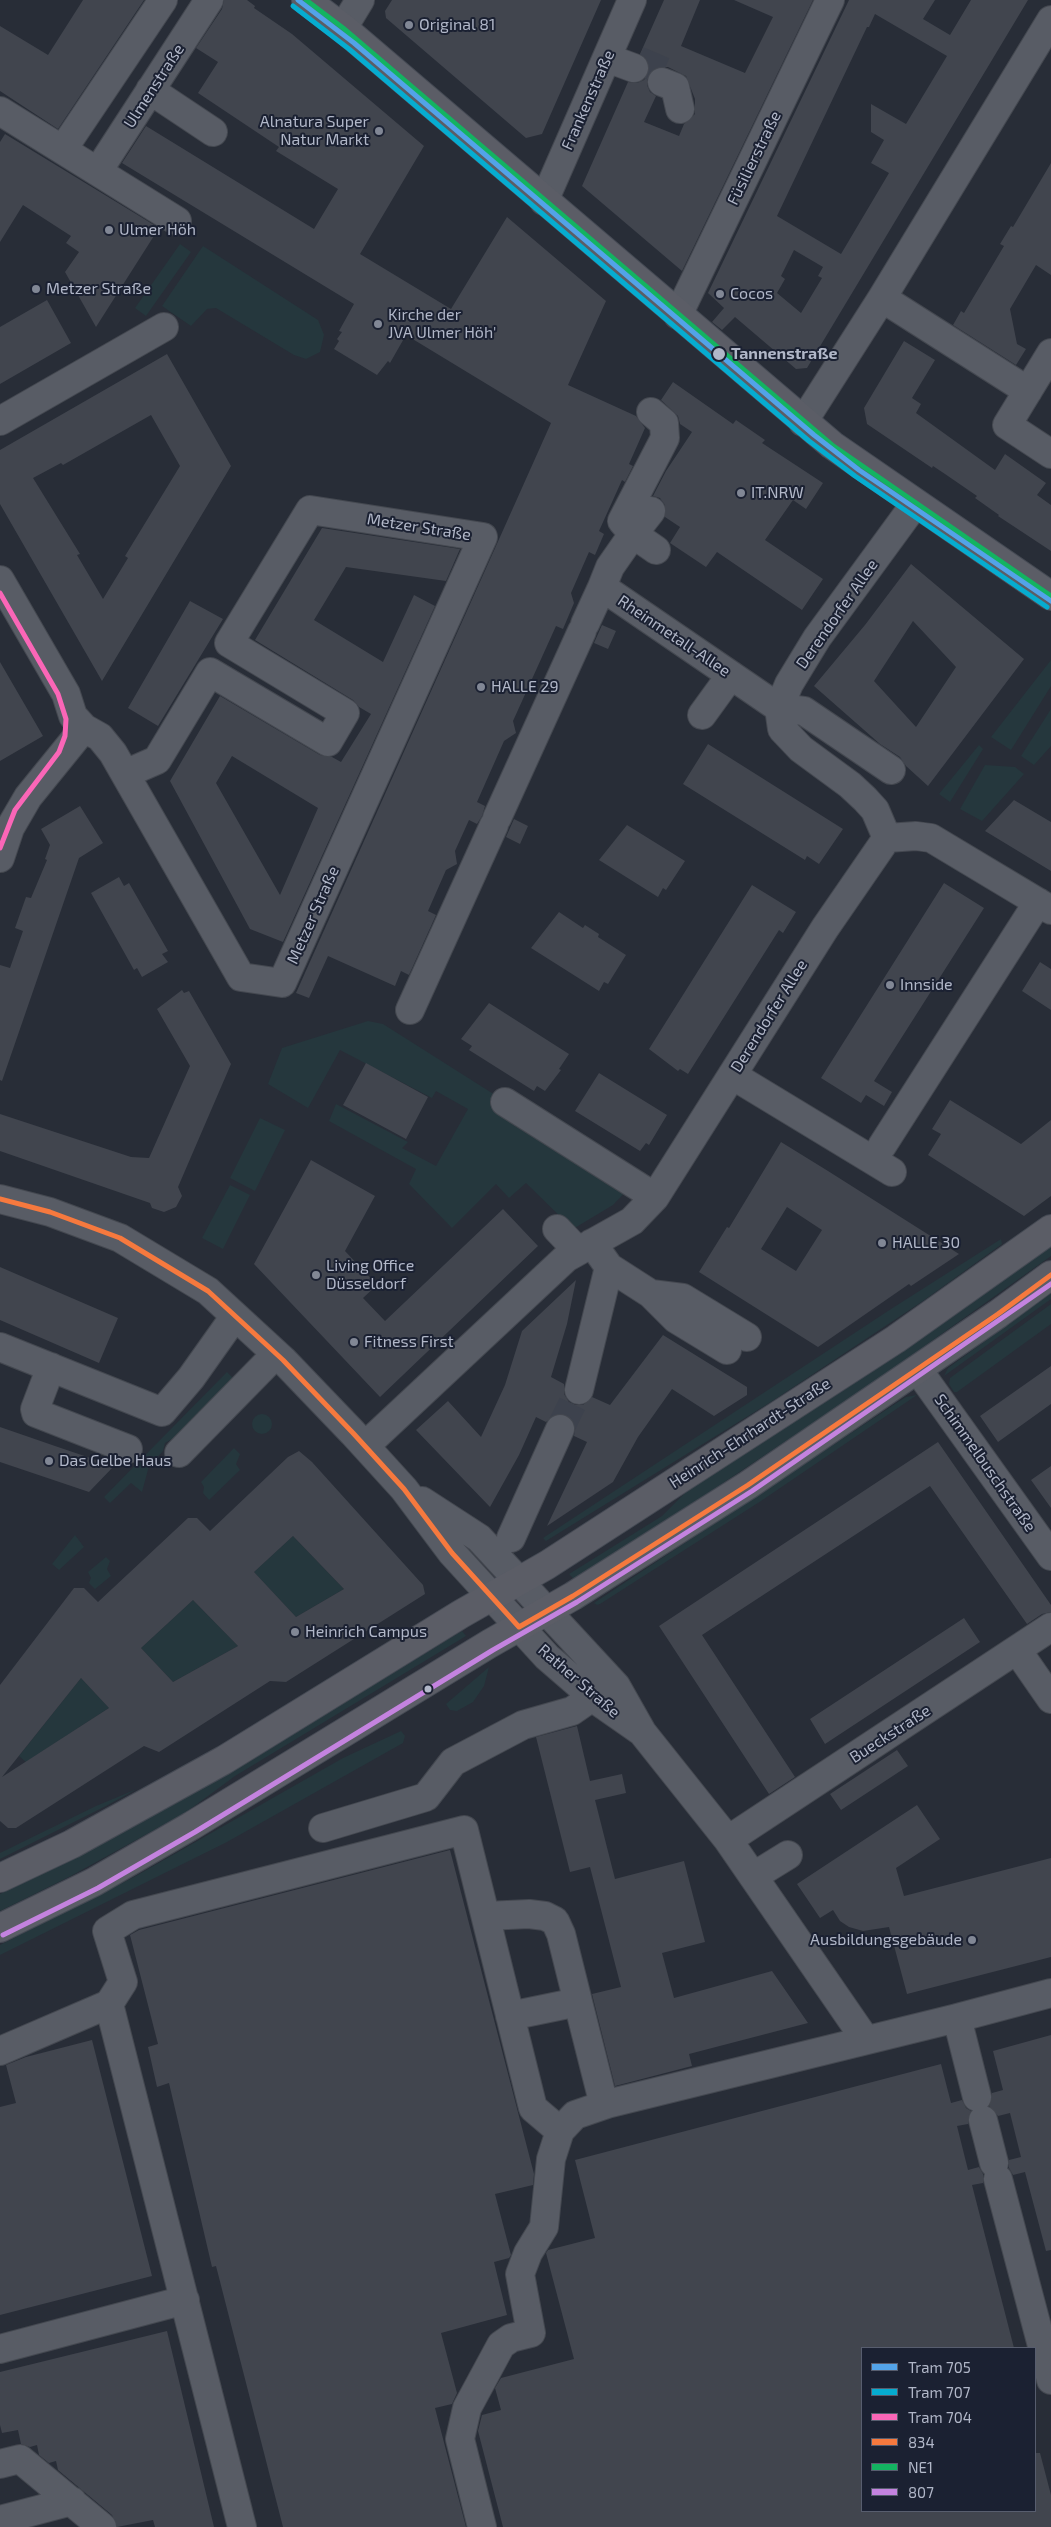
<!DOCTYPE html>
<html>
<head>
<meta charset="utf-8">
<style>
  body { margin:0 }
  #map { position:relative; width:1051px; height:2527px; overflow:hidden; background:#282d37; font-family:"Exo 2",sans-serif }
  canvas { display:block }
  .legend { position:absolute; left:861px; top:2347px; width:175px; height:165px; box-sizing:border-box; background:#1b2132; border:1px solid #575d6e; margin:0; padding:6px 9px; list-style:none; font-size:15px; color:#b1b7c8 }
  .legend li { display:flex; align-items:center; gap:10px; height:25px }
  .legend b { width:25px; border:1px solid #575d6e }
</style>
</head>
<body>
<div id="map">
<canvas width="1051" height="2527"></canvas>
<ul class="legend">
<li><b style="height:6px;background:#53a3e8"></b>Tram 705</li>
<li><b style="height:6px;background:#06acd0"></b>Tram 707</li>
<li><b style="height:6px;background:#fa66b7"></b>Tram 704</li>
<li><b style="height:6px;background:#f6793e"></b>834</li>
<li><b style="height:6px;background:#13b361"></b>NE1</li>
<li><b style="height:6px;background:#c483df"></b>807</li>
</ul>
</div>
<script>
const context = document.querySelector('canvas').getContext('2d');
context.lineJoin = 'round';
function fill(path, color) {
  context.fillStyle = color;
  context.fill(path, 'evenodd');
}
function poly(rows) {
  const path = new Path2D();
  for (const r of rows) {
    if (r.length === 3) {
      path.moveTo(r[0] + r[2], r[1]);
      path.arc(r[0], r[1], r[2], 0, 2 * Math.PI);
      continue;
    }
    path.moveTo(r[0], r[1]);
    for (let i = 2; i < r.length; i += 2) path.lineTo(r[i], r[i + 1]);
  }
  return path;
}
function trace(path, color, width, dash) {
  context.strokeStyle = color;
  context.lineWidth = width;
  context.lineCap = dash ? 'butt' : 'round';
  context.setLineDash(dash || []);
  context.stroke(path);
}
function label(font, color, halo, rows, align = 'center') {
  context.font = font + ' "Exo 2",sans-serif';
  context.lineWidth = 4;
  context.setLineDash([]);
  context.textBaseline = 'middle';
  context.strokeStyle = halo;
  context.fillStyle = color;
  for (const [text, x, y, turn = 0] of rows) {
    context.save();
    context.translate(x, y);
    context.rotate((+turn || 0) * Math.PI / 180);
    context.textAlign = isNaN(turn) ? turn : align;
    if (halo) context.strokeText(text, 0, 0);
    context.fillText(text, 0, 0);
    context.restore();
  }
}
fill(poly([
  [180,244,191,252,146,316,135,308],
  [203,246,318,320,324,335,320,352,306,359,294,355,216,308,207,309,191,326,162,306],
  [1051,660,1051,686,1011,750,991,737],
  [1051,709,1051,746,1034,765,1021,756],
  [979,745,983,749,950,802,939,794],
  [985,765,1015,767,1024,774,982,821,960,809],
  [368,1021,383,1024,634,1183,613,1205,573,1229,526,1183,509,1198,496,1184,452,1228,409,1184,416,1169,329,1121,336,1104,408,1142,402,1148,436,1166,468,1109,436,1091,432,1098,340,1050,308,1108,268,1084,282,1048],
  [260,1118,285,1130,255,1191,230,1178],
  [230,1185,250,1195,223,1249,202,1238],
  [1001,1239,1002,1244,923,1301,774,1400,546,1541,543,1538,891,1309],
  [1051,1244,1051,1256,870,1385,702,1497,574,1579,569,1574,662,1516,689,1489,847,1388],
  [1051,1293,1051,1299,944,1376,948,1368],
  [1051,1304,1051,1324,957,1392,954,1392,949,1384,950,1378],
  [227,1372,234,1379,176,1440,172,1439,165,1443,163,1451,149,1466,142,1492,131,1483,110,1503,104,1497],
  [917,1395,761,1501,600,1604,597,1605,594,1603,898,1402,906,1397],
  [262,1424,10],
  [234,1448,240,1454,236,1464,240,1470,209,1500,203,1493,204,1487,201,1482],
  [75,1535,84,1547,59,1570,52,1564],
  [293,1536,344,1589,296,1617,254,1572],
  [106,1557,110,1561,107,1569,111,1576,95,1589,89,1583,91,1578,88,1572],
  [193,1600,238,1646,173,1682,141,1648],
  [462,1631,466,1636,235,1776,185,1813,69,1877,0,1911,0,1894,175,1804],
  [489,1667,484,1686,473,1702,457,1711,450,1710,446,1704],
  [81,1678,109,1708,26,1762,19,1756],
  [401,1731,405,1736,403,1743,227,1842,0,1955,0,1945,134,1877,343,1758],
  [137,1789,106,1806,0,1859,0,1853,96,1806]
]), '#25373d');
fill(poly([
  [83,0,144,0,58,129,0,91,0,26,48,55],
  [224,0,247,0,255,6,254,8,292,34,424,146,360,254,451,309,507,217,606,301,568,385,636,416,645,428,629,464,633,466,625,482,622,480,599,531,604,534,595,555,589,552,571,593,574,603,563,629,556,626,513,721,516,733,504,741,477,802,485,806,482,816,477,824,469,820,455,851,457,864,446,870,428,911,436,915,409,975,401,971,395,986,328,956,309,998,296,993,551,423,406,335,390,363,388,361,377,375,334,349,339,341,337,339,342,332,339,331,354,304,122,163,146,126,314,229,338,189,276,151,279,147,198,93,218,62,196,48,222,9],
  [392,0,601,0,542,134,526,138,386,18,385,11],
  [664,0,700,0,681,46,745,73,773,17,734,0,813,0,682,271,582,186,628,82,637,83,644,80,648,74,649,65,640,54],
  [659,67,668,67,686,76,695,99,695,114,684,124,679,136,644,122,656,96,650,92,647,85,647,77,652,70],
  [849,0,935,0,923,19,950,35,971,0,1028,0,807,368,796,369,735,317,722,330,712,322,724,308,708,293],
  [875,14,947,56,906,124,871,104,871,132,884,140,871,163,889,173,841,254,777,216,867,27,869,27],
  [794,250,823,267,818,276,822,278,801,313,777,293,785,279,781,276],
  [5,134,159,228,96,327,65,272,79,252,66,243,71,236,23,205,0,242,0,142],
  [1051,163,1051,275,1036,265,1010,309,1017,344,1026,349,1016,365,953,325,961,311,964,313,1004,246,1000,244,1011,226,1013,227],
  [47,300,71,343,0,384,0,327],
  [904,341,935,360,912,398,921,404,916,413,995,470,1005,454,1046,483,1037,495,1051,505,1051,551,998,516,999,515,975,498,977,496,945,474,933,466,932,468,867,424,864,408],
  [167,354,231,466,102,681,0,504,0,450],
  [151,415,180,466,125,556,128,558,103,599,77,555,80,554,33,478,61,463,63,465],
  [673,382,733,424,736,420,765,440,762,443,823,483,806,509,793,500,765,540,823,579,802,610,717,552,706,567,670,543,680,527,665,517,665,505,660,498,653,496,666,471,692,432,680,424,678,416,661,400],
  [322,528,460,549,446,581,346,567,314,620,383,662,414,595,435,606,283,942,250,929,170,781,220,696,320,755,332,757,341,762,371,714,359,707,353,700,255,640],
  [232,756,318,808,280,895,216,783],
  [911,564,1024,659,928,786,906,766,900,757,880,744,814,686,865,625],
  [913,621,956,667,916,727,874,681],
  [190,601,223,619,158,726,128,708],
  [602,625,616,631,608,649,594,643],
  [0,662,43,736,0,761],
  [708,744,843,829,819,864,807,856,805,860,683,784],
  [1014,800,1051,822,1051,871,985,831],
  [80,806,103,843,79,858,2,1081,0,1080,0,965,10,968,23,931,15,928,26,897,31,898,47,860,45,859,50,845,41,829],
  [514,819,528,826,520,844,506,837],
  [627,825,685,861,666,890,663,888,658,897,599,860],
  [119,877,124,886,129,883,168,951,162,954,168,962,142,977,137,968,134,970,91,893],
  [944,883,984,908,874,1081,892,1092,884,1106,866,1095,861,1103,821,1078],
  [752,885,796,912,783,933,779,930,688,1074,680,1069,678,1071,649,1049],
  [559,912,583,928,585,925,599,934,598,937,626,955,608,984,604,982,599,991,531,948],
  [1040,962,1051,969,1051,1010,1022,991],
  [182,990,184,993,189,991,231,1064,178,1187,182,1196,176,1207,164,1212,152,1208,150,1203,0,1151,0,1114,131,1157,149,1158,190,1066,157,1009],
  [489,1003,569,1054,559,1069,561,1070,545,1091,537,1086,534,1091,469,1050,472,1046,461,1039],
  [366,1063,428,1097,406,1139,343,1105],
  [599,1073,667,1115,649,1145,646,1143,640,1151,575,1111],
  [950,1100,1021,1144,1051,1120,1051,1196,1024,1216,928,1155,941,1134,932,1129],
  [781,1142,828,1171,959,1254,911,1286,909,1284,818,1347,699,1272,727,1227,729,1228],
  [787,1207,822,1230,796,1271,761,1249],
  [311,1160,375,1196,345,1251,377,1285,363,1298,385,1321,503,1209,538,1246,380,1397,254,1264],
  [0,1267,118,1318,99,1363,0,1320],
  [576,1280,567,1324,551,1377,564,1384,564,1394,569,1402,576,1405,583,1405,592,1397,610,1405,663,1335,747,1387,747,1395,714,1416,672,1389,638,1437,613,1482,547,1526,587,1442,574,1436,575,1427,572,1420,567,1415,558,1414,546,1422,536,1417,519,1455,490,1507,416,1430,448,1401,481,1437,505,1385,522,1331],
  [1051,1366,1051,1404,998,1442,980,1416],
  [0,1427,55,1446,114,1466,89,1492,0,1462],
  [938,1442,1051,1605,1051,1612,1042,1614,1027,1624,930,1486,916,1495,702,1635,795,1777,769,1794,659,1626],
  [299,1451,312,1462,423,1585,425,1594,286,1682,270,1681,159,1752,144,1746,16,1828,8,1828,0,1821,0,1685,74,1588,84,1588,98,1602,188,1518,197,1518,210,1531,288,1457],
  [293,1536,344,1589,296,1617,254,1572],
  [193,1600,238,1646,173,1682,141,1648],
  [81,1678,109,1708,2,1777],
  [1051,1466,1051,1508,1031,1480],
  [964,1618,980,1642,825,1744,810,1719],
  [577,1726,590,1781,622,1774,626,1793,595,1800,615,1879,684,1861,705,1942,662,1953,674,1998,772,1971,808,2023,689,2054,692,2066,615,2086,592,1994,621,1987,590,1867,570,1872,536,1737],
  [897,1750,908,1766,841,1810,830,1794],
  [917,1805,940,1839,896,1868,904,1896,1051,1858,1051,1957,907,1994,889,1927,863,1931,849,1927,840,1921,833,1910,820,1918,797,1884],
  [450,1850,534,2174,533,2185,495,2194,511,2255,509,2258,494,2262,507,2315,441,2333,457,2393,452,2404,435,2408,466,2527,283,2527,216,2266,212,2267,169,2083,157,2087,148,2047,158,2044,130,1935,139,1930],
  [1051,2035,1051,2250,1046,2251,1025,2172,1013,2175,1009,2168,1009,2160,1021,2157,1010,2113,998,2116,989,2106,992,2093,1003,2090,993,2051],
  [92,2040,152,2276,0,2315,0,2107,16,2103,6,2065,26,2057],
  [941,2064,951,2103,962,2100,966,2108,971,2111,968,2124,957,2126,968,2170,979,2167,983,2174,983,2183,972,2185,1014,2348,862,2348,862,2511,1035,2511,1035,2453,1040,2453,1051,2495,1051,2527,503,2527,478,2431,482,2415,501,2410,495,2388,501,2378,574,2359,546,2253,548,2250,595,2238,575,2160],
  [167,2331,214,2527,155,2527,153,2520,117,2527,112,2515,58,2470,56,2461,49,2463,39,2455,37,2445,30,2447,21,2444,18,2430,2,2433,0,2425,0,2372]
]), '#41454e');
trace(poly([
  [638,60,666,72],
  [560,1429,579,1390]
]), '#3d424d', 28, [28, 14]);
const minor = poly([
  [343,28,360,0],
  [607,58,634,68],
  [662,82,675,87,680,109],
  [150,90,213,132],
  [0,111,177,221],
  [63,149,163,0],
  [98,171,209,0],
  [544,201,632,0],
  [882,298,1028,391],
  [678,315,830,0],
  [1051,353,1007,425,1051,454],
  [651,412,664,423,665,438,622,521,633,534,651,511],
  [0,421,164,327],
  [803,422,882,298,1051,20],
  [0,580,66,694,73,716,84,728,100,737,113,753,241,977,282,983,483,537,310,510,229,643,345,713,328,742,210,672,157,760,125,774],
  [602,587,610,567,633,534,656,550],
  [585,624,602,587,779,708,804,711,891,770],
  [702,715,731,675],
  [497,818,582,631],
  [887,838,916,836,931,838,1051,910],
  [0,858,10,828,28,797,84,728],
  [410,1010,494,825],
  [732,1075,892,1172],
  [505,1102,655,1197],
  [882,1146,1038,902],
  [0,1199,50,1212,120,1238,208,1291,283,1360,353,1433,404,1489,452,1553,547,1657,599,1702,642,1732],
  [557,1229,578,1251],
  [592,1243,609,1267,651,1294,676,1319,727,1350],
  [651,1294,683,1298,747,1337],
  [0,1347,162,1412,191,1378,235,1316],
  [51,1367,35,1409,36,1413,128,1449],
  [918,1370,1051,1556],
  [579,1390,609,1267],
  [365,1446,566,1258,632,1221,655,1197,825,928,887,838,875,810,865,799,850,785,801,749,782,729,779,708,789,684,817,638,915,504],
  [179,1453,276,1354],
  [422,1501,479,1538,616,1686,642,1732,728,1840,865,2039],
  [511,1538,560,1429],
  [1017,1650,1051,1699],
  [323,1828,426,1797,453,1762,523,1725,572,1711,585,1702,604,1683],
  [728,1840,1051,1627],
  [754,1876,788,1855],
  [486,1916,529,1914,545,1916,555,1921,561,1934,578,2002],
  [109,2004,123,1982,107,1931,133,1915,464,1830,533,2108,560,2131],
  [510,2016,578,2002,604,2105],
  [0,2051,109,2004,242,2527],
  [977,2097,957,2018,1051,1993],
  [983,2120,994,2163],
  [998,2179,1051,2380],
  [0,2349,185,2300],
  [0,2464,20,2459,102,2527],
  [0,2520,72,2501],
  [482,2527,460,2439,467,2408,501,2345,511,2338,531,2333,520,2274,528,2253,544,2227,551,2159,560,2131,575,2115,607,2104,957,2018]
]);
const major = poly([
  [306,0,343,28,832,445,1051,596],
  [0,1878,72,1844,224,1760,461,1614,547,1565,896,1339,1051,1229],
  [0,1928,94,1882,191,1826,489,1644,573,1596,748,1485,998,1314,1051,1275]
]);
trace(minor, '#444850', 30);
trace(major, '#454a54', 30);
trace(minor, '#585c65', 28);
trace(major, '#5b5d66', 28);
trace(poly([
  [0,1199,50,1212,120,1238,208,1291,283,1360,353,1433,404,1489,452,1553,519,1627,573,1596,748,1485,998,1314,1051,1275]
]), '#f6793e', 5);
trace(poly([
  [306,0,343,28,832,445,1051,596]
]), '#13b361', 5);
trace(poly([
  [3,1935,98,1888,195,1832,493,1650,577,1602,752,1491,1051,1284]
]), '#c483df', 5);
trace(poly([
  [298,0,354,43,814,435,859,470,1051,601]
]), '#53a3e8', 5);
trace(poly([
  [293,6,349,49,809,441,855,476,1047,607]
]), '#06acd0', 5);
trace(poly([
  [0,593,58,694,66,719,65,736,59,752,15,810,0,848]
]), '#fa66b7', 5);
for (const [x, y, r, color] of [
  [409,25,5,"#818795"],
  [379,131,5,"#818795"],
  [109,230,5,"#818795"],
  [36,289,5,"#818795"],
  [720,294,5,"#818795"],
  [378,324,5,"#818795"],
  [719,354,7,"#b1b7c8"],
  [741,493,5,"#818795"],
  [481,687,5,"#818795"],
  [890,985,5,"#818795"],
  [882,1243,5,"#818795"],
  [316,1275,5,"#818795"],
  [354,1342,5,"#818795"],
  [49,1461,5,"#818795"],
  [295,1632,5,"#818795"],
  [428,1689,4.5,"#b1b7c8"],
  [972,1940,5,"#818795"]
]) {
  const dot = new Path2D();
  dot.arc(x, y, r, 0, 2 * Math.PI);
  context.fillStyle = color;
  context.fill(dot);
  trace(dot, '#1b2132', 2);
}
label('16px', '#b1b7c8', '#1b2132', [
  ["Original 81",419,25],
  ["Alnatura Super",369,122,"right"],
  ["Natur Markt",369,140,"right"],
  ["Ulmer Höh",119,230],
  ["Metzer Straße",46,289],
  ["Cocos",730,294],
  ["Kirche der",388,315],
  ["JVA Ulmer Höh'",388,333],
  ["IT.NRW",751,493],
  ["HALLE 29",491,687],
  ["Innside",900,985],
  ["HALLE 30",892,1243],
  ["Living Office",326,1266],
  ["Düsseldorf",326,1284],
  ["Fitness First",364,1342],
  ["Das Gelbe Haus",59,1461],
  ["Heinrich Campus",305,1632],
  ["Ausbildungsgebäude",962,1940,"right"]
], 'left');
label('16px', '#b1b7c8', '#1b2132', [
  ["Ulmenstraße",154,86,-57],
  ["Frankenstraße",588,100,-66],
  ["Füsilierstraße",754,158,-64],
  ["Metzer Straße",419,527,9],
  ["Derendorfer Allee",837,614,-55],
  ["Rheinmetall-Allee",674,636,34],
  ["Metzer Straße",313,915,-66],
  ["Derendorfer Allee",769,1016,-58],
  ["Heinrich-Ehrhardt-Straße",750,1433,-33],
  ["Schimmelbuschstraße",985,1463,55],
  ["Rather Straße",579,1681,41],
  ["Bueckstraße",890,1734,-33]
]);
label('bold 16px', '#b1b7c8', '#1b2132', [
  ["Tannenstraße",731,354]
], 'left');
</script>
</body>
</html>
